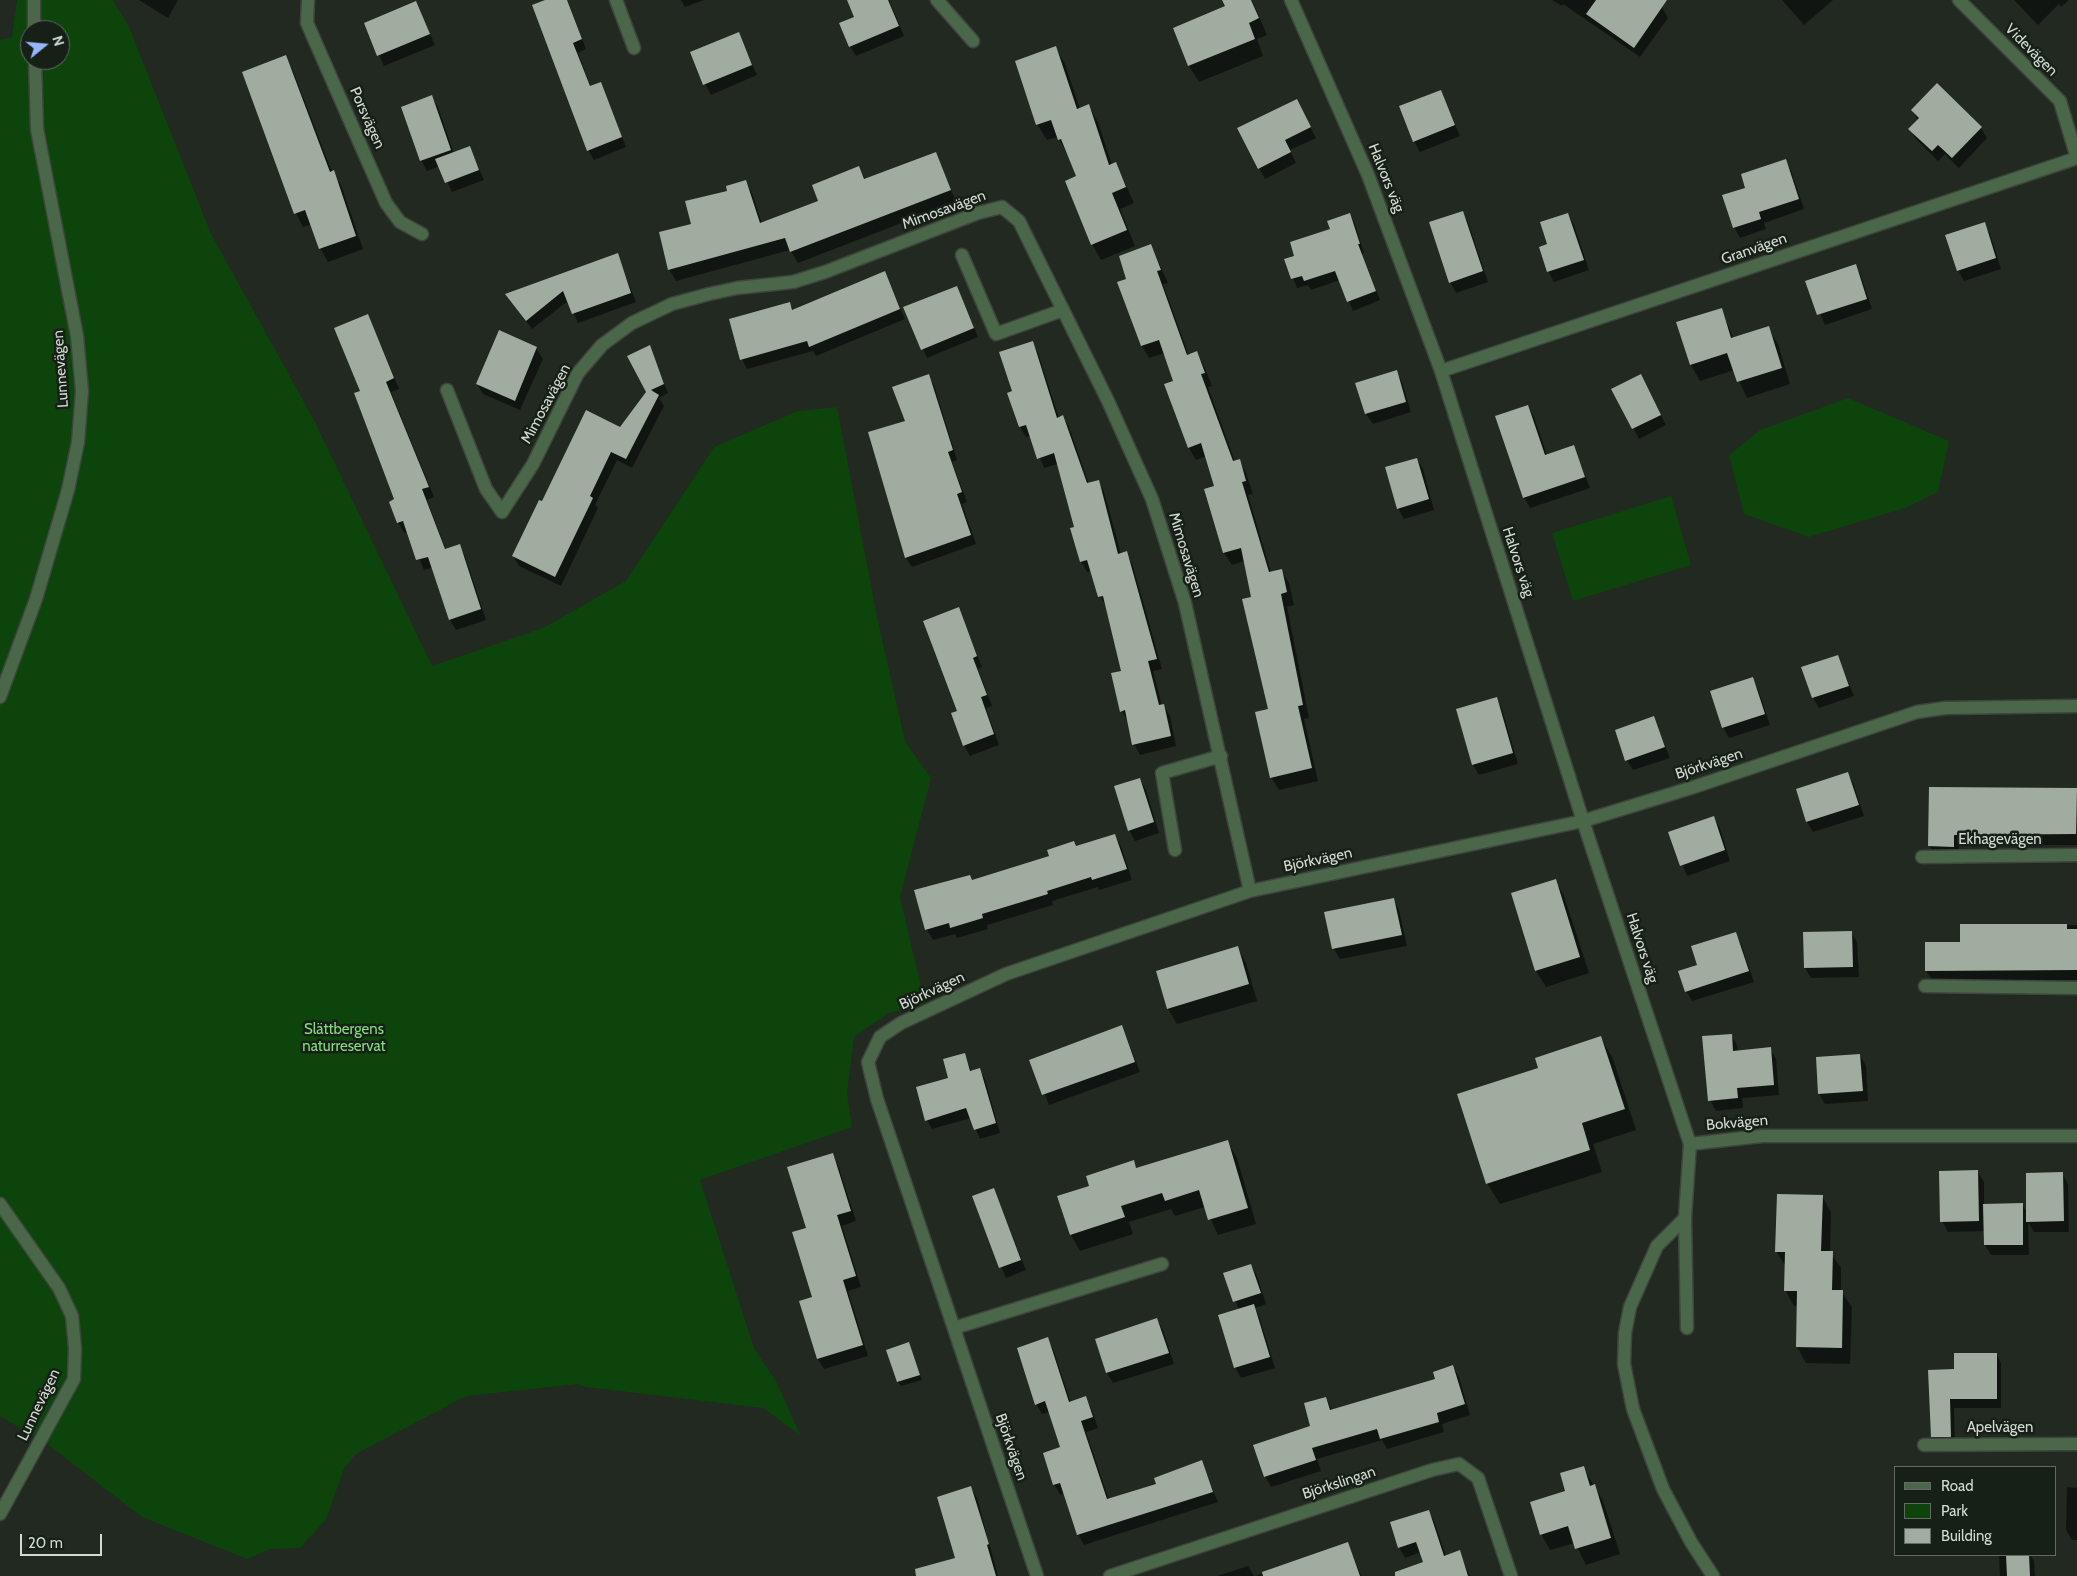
<!DOCTYPE html>
<html>
<head>
<meta charset="utf-8">
<style>
  body { margin:0 }
  #map { position:relative; width:2077px; height:1576px; overflow:hidden; background:#212920; font-family:Cabin,sans-serif }
  canvas { display:block }
  .legend { position:absolute; left:1894px; top:1466px; width:162px; height:90px; box-sizing:border-box; background:#172017; border:1px solid #636a63; margin:0; padding:6px 9px; list-style:none; font-size:15px; color:#d4dad4 }
  .legend li { display:flex; align-items:center; gap:10px; height:25px }
  .legend b { width:25px; border:1px solid #636a63 }
  .north { position:absolute; left:20px; top:20px; width:50px; height:50px; box-sizing:border-box; background:#172017; border:1px solid #636a63; border-radius:50%; rotate:73deg; font-size:14px; font-weight:700; line-height:20px; text-align:center; color:#d4dad4 }
  .north::after { content:''; display:block; margin:auto; width:18px; height:22px; background:#95b6fd; clip-path:polygon(50% 0,100% 100%,50% 72%,0 100%) }
  .scale { position:absolute; left:20px; top:1534px; width:82px; height:22px; box-sizing:border-box; border:2px solid #d4dad4; border-top:0; padding-left:6px; font-size:15px; line-height:18px; white-space:nowrap; color:#d4dad4; -webkit-text-stroke:4px #172017; paint-order:stroke }
</style>
</head>
<body>
<div id="map">
<canvas width="2077" height="1576"></canvas>
<ul class="legend">
<li><b style="height:6px;background:#4b6749"></b>Road</li>
<li><b style="height:14px;background:#0d440c"></b>Park</li>
<li><b style="height:14px;background:#a1aca0"></b>Building</li>
</ul>
<div class="north">N</div>
<div class="scale">20 m</div>
</div>
<script>
const context = document.querySelector('canvas').getContext('2d');
context.lineJoin = 'round';
function fill(path, color) {
  context.fillStyle = color;
  context.fill(path, 'evenodd');
}
function poly(rows) {
  const path = new Path2D();
  for (const r of rows) {
    path.moveTo(r[0], r[1]);
    for (let i = 2; i < r.length; i += 2) path.lineTo(r[i], r[i + 1]);
  }
  return path;
}
function trace(path, color, width, dash) {
  context.strokeStyle = color;
  context.lineWidth = width;
  context.lineCap = dash ? 'butt' : 'round';
  context.setLineDash(dash || []);
  context.stroke(path);
}
function label(font, color, halo, rows, align = 'center') {
  context.font = font + ' Cabin,sans-serif';
  context.lineWidth = 5;
  context.setLineDash([]);
  context.textBaseline = 'middle';
  context.strokeStyle = halo;
  context.fillStyle = color;
  for (const [text, x, y, turn = 0] of rows) {
    context.save();
    context.translate(x, y);
    context.rotate((+turn || 0) * Math.PI / 180);
    context.textAlign = isNaN(turn) ? turn : align;
    if (halo) context.strokeText(text, 0, 0);
    context.fillText(text, 0, 0);
    context.restore();
  }
}
fill(poly([
  [17,0,113,0,129,27,211,234,315,422,432,666,543,628,626,581,714,447,798,411,837,407,877,617,905,741,931,778,900,897,925,1004,889,1013,854,1037,847,1093,852,1127,700,1180,754,1348,777,1383,800,1435,763,1408,586,1387,578,1384,466,1396,356,1454,344,1469,326,1519,300,1548,270,1549,247,1559,142,1517,47,1444,0,1416,0,40,12,37],
  [30,30,60,30,60,60,30,60],
  [1848,398,1949,441,1938,492,1905,508,1809,537,1744,514,1729,455,1760,430],
  [1671,496,1691,565,1573,601,1552,533]
]), '#0d440c');
fill(poly([
  [139,0,178,0,168,18],
  [548,0,567,0,569,4,586,49,578,53,591,87,601,84,626,147,594,160,588,150],
  [681,0,704,0,685,7],
  [848,0,889,0,904,36,856,56,850,46,855,17],
  [1224,0,1252,0,1267,35,1257,39,1263,56,1199,82,1189,66,1174,28,1226,7],
  [1552,0,1651,0,1662,7,1668,18,1640,57,1563,4,1562,6],
  [1782,0,1833,0,1804,25],
  [2014,0,2069,0,2061,7,2059,4,2038,25],
  [416,3,435,45,384,66,365,24],
  [738,33,757,75,711,95,705,84],
  [1056,48,1065,64,1080,109,1089,106,1098,122,1112,165,1116,164,1134,203,1120,209,1135,246,1101,260,1092,244,1078,177,1068,156,1058,137,1047,140,1037,124],
  [285,57,293,71,332,172,341,185,363,249,328,262,320,248,312,224,303,227,296,213,244,73],
  [1441,92,1460,136,1420,152,1414,141],
  [432,97,438,107,454,154,470,148,484,180,452,192,440,166,427,171,421,160],
  [1912,110,1981,128,1987,138,1959,168,1945,154,1938,161,1916,139,1910,129,1918,120],
  [1302,111,1316,138,1290,150,1296,163,1265,179,1259,168],
  [936,153,956,202,798,263,790,250,676,281,669,269,692,225,729,192,745,181,752,193,762,224,820,202,859,168,866,180],
  [1785,160,1791,171,1804,209,1764,223,1766,229,1740,238,1734,227,1747,188],
  [1462,212,1468,222,1488,282,1456,293,1450,282],
  [1568,214,1574,225,1589,270,1554,282,1548,271,1549,245],
  [1350,215,1355,224,1364,253,1362,254,1380,300,1353,311,1340,280,1311,290,1308,285,1297,288,1286,260,1296,257],
  [1984,224,1990,234,2001,269,1964,281,1958,270],
  [1151,246,1168,283,1163,284,1189,356,1197,353,1204,366,1212,386,1208,387,1235,462,1239,460,1246,473,1253,494,1248,495,1271,573,1281,570,1289,583,1294,605,1287,607,1309,718,1304,719,1318,781,1279,790,1271,777,1269,710,1253,598,1245,561,1232,565,1224,553,1216,487,1207,456,1196,460,1189,448,1175,381,1165,353,1149,358,1142,346,1119,283,1128,279],
  [617,255,636,302,578,323,568,301,532,329,506,294],
  [1855,265,1861,276,1872,309,1825,325,1807,281],
  [884,273,905,319,816,356,813,351,747,369,742,359,789,303,794,311],
  [957,287,978,337,927,358,905,308],
  [1721,309,1734,339,1768,328,1778,344,1790,384,1747,398,1734,370,1700,381,1691,365],
  [368,315,399,389,391,392,434,497,427,500,446,550,459,546,465,556,486,620,456,630,450,620,433,567,424,570,408,531,404,533,398,522,396,500,362,391],
  [500,332,536,348,543,359,520,410,483,394,477,384],
  [1032,342,1038,353,1059,418,1063,417,1069,427,1089,484,1098,481,1104,492,1121,554,1126,553,1132,563,1162,669,1153,671,1162,706,1164,706,1170,716,1176,746,1140,755,1134,744,1128,722,1122,711,1122,672,1107,607,1100,597,1092,571,1087,572,1081,561,1076,528,1058,464,1044,468,1031,436,1026,437,1020,427,1008,394,1014,392],
  [649,346,668,393,659,398,664,406,632,468,617,460,595,505,598,508,561,586,519,566,513,556,542,503,621,428,647,392],
  [1396,372,1402,382,1411,412,1373,424,1366,414,1357,384],
  [928,376,934,385,957,460,952,462,967,502,962,504,976,544,912,567,906,558,870,433,906,422],
  [1646,386,1666,425,1639,439,1613,389],
  [1528,406,1534,417,1547,455,1574,447,1590,488,1530,508,1524,497],
  [1417,459,1423,469,1434,510,1404,519,1398,508],
  [958,609,982,667,978,669,992,706,986,708,999,745,970,756,964,745,958,712],
  [1838,657,1854,696,1819,708,1813,698],
  [1752,678,1758,689,1770,725,1729,738,1723,727],
  [1496,699,1502,709,1518,764,1479,775,1473,765,1458,710],
  [1654,718,1670,758,1633,770,1627,760],
  [1847,773,1853,783,1864,816,1813,832,1807,822,1797,790],
  [1140,779,1146,790,1159,833,1135,841,1129,830],
  [1930,788,2075,789,2077,845,1959,845,1959,857,1936,857,1930,846],
  [1714,818,1720,828,1730,861,1687,876,1670,833],
  [1115,835,1121,846,1132,880,1099,890,1098,887,1052,901,1053,905,987,925,988,929,957,938,955,934,933,940,927,930,915,891,973,881],
  [1555,880,1564,896,1589,973,1546,987,1536,971,1512,893],
  [1393,899,1399,910,1407,946,1340,959,1334,949,1326,913],
  [1962,925,2077,925,2077,980,1933,981,1926,971,1961,943],
  [1851,932,1857,942,1859,977,1811,978,1805,968],
  [1735,934,1741,944,1754,982,1692,1001,1686,991,1698,966],
  [1237,947,1246,963,1257,1001,1177,1024,1168,1009],
  [1122,1026,1140,1072,1049,1105,1031,1060],
  [1731,1035,1737,1045,1738,1052,1770,1049,1776,1059,1779,1095,1742,1098,1743,1108,1716,1111,1710,1100],
  [1601,1038,1613,1059,1636,1130,1593,1144,1602,1172,1500,1204,1487,1183,1540,1069],
  [964,1054,972,1072,979,1069,985,1079,1000,1133,980,1139,971,1118,932,1129,927,1120],
  [1860,1055,1866,1066,1868,1101,1825,1104,1819,1094],
  [1227,1142,1237,1158,1256,1224,1218,1235,1205,1207,1175,1216,1171,1209,1129,1222,1133,1234,1080,1251,1071,1235,1090,1186,1133,1162,1137,1169],
  [832,1154,838,1165,856,1221,842,1226,861,1287,848,1291,868,1356,824,1369,818,1359,808,1229],
  [1978,1172,1984,1182,1984,1205,2022,1204,2028,1214,2062,1173,2068,1184,2069,1232,2034,1232,2028,1222,2029,1255,1991,1255,1985,1245,1985,1231,1948,1232,1942,1221],
  [994,1189,1026,1270,1006,1278,973,1197],
  [1822,1196,1831,1212,1830,1252,1841,1268,1841,1291,1852,1307,1850,1364,1806,1363,1797,1347,1798,1306,1794,1306,1785,1290,1786,1267,1776,1251],
  [1251,1265,1257,1276,1266,1304,1255,1308,1259,1316,1275,1368,1241,1378,1235,1367,1239,1310,1225,1274],
  [1157,1320,1163,1330,1174,1364,1113,1383,1107,1373,1096,1339],
  [1047,1339,1053,1349,1071,1403,1085,1398,1091,1408,1098,1428,1086,1432,1109,1500,1157,1485,1201,1462,1218,1502,1084,1545,1078,1534,1064,1493,1060,1495,1054,1484,1061,1448,1050,1412,1042,1414,1036,1404],
  [909,1344,922,1380,901,1386,898,1382],
  [1996,1354,2001,1363,2001,1408,1954,1408,1955,1445,1937,1446,1932,1436,1955,1370],
  [1453,1367,1459,1377,1470,1415,1442,1424,1444,1432,1387,1449,1382,1440,1317,1459,1321,1471,1271,1487,1265,1476,1312,1427,1326,1398,1332,1410,1437,1380],
  [1583,1467,1603,1501,1620,1554,1586,1565,1575,1543,1550,1550,1541,1534],
  [2067,1487,2077,1488,2077,1540,2072,1540,2066,1530],
  [971,1488,977,1498,998,1576,960,1576],
  [1428,1511,1434,1521,1446,1556,1459,1552,1470,1576,1429,1576,1421,1552,1405,1558,1399,1547],
  [1348,1543,1361,1576,1255,1576],
  [1999,1555,2030,1555,2034,1561,2035,1576,2000,1576],
  [1248,1566,1254,1576,1217,1576]
]), '#0007');
fill(poly([
  [545,0,567,0,582,39,573,43,590,86,601,82,622,137,587,151,532,5],
  [847,0,888,0,899,26,849,47,839,23,854,17],
  [1222,0,1251,0,1259,18,1249,23,1255,39,1188,66,1173,28,1225,6],
  [1596,0,1667,0,1634,48,1586,14],
  [416,1,430,34,377,56,364,23],
  [739,32,752,65,703,85,690,52],
  [1056,46,1077,109,1089,104,1109,165,1116,162,1126,187,1112,193,1127,230,1091,245,1065,181,1076,176,1061,139,1058,140,1051,120,1036,125,1015,61],
  [286,55,330,172,334,170,356,236,319,249,305,210,294,214,242,72],
  [1937,83,1982,127,1952,158,1938,145,1932,151,1908,129,1919,118,1911,110],
  [1441,90,1455,125,1413,142,1399,106],
  [432,95,451,150,420,161,401,107],
  [1297,99,1311,127,1285,140,1291,152,1258,169,1237,128],
  [470,146,479,170,445,183,435,159],
  [936,152,951,190,790,252,785,238,668,270,659,232,691,224,685,201,727,191,726,186,746,180,760,223,818,201,812,185,859,166,864,179],
  [1786,159,1799,199,1759,212,1761,219,1733,228,1722,195,1745,188,1741,174],
  [1463,211,1483,271,1449,283,1429,222],
  [1350,213,1360,244,1358,244,1376,291,1347,302,1335,271,1304,281,1302,276,1291,279,1284,259,1294,256,1290,242,1330,229,1327,221],
  [1568,213,1584,260,1547,272,1539,247,1547,244,1540,222],
  [1985,222,1996,258,1957,271,1945,235],
  [1151,244,1161,270,1157,271,1187,355,1197,351,1205,373,1201,374,1233,461,1240,459,1246,481,1242,482,1269,572,1282,569,1287,592,1281,594,1303,705,1298,706,1312,768,1270,778,1255,712,1268,709,1242,599,1251,597,1241,548,1223,553,1204,489,1214,486,1201,443,1188,448,1164,384,1173,381,1159,340,1141,346,1117,282,1126,279,1119,256],
  [618,253,631,293,572,314,563,291,526,321,505,294],
  [1856,264,1867,299,1817,315,1805,281],
  [885,271,900,309,809,347,807,341,740,360,729,319,790,302,792,310],
  [957,286,974,328,921,350,903,307],
  [1722,308,1731,338,1769,326,1782,368,1737,382,1727,353,1690,365,1676,322],
  [368,314,394,378,386,382,429,487,422,489,445,549,460,544,481,609,449,620,428,557,416,560,403,521,397,523,389,502,394,499,354,393,360,391,334,328],
  [499,330,537,347,515,401,476,384],
  [1033,341,1057,418,1063,415,1087,483,1099,480,1118,554,1127,551,1157,659,1148,661,1159,705,1164,704,1171,736,1132,745,1125,710,1120,712,1111,673,1121,671,1103,596,1098,597,1087,560,1080,562,1070,528,1074,527,1054,453,1037,459,1026,425,1019,427,1007,393,1012,391,999,352],
  [650,345,664,384,651,390,659,395,626,459,611,452,590,496,593,498,555,577,512,556,539,500,542,501,586,410,620,427,646,392,627,356],
  [1397,370,1406,402,1365,414,1355,383],
  [929,374,953,450,948,452,962,492,957,494,971,535,905,558,868,432,905,421,892,387],
  [1641,374,1661,415,1632,429,1611,389],
  [1528,405,1545,455,1574,445,1585,477,1523,498,1495,416],
  [1417,458,1429,499,1397,509,1385,467],
  [959,607,977,656,973,658,987,695,981,697,994,734,963,746,951,713,957,711,923,621],
  [1838,655,1849,686,1812,698,1801,667],
  [1753,677,1765,714,1722,728,1710,691],
  [1497,697,1513,753,1472,765,1456,709],
  [1654,716,1665,747,1625,761,1615,730],
  [1848,772,1859,805,1806,822,1796,789],
  [1140,778,1154,822,1128,831,1114,786],
  [1929,787,2077,788,2076,834,1954,835,1954,847,1928,846],
  [1714,816,1725,850,1680,866,1668,832],
  [1115,834,1127,869,1092,880,1091,877,1047,891,1048,894,982,914,983,918,950,928,949,923,925,930,914,890,970,875,972,880,1049,856,1047,850,1074,841,1076,846],
  [1556,879,1580,957,1535,971,1511,893],
  [1394,898,1402,935,1332,949,1324,912],
  [1960,924,2067,924,2067,929,2077,929,2077,970,1925,971,1925,942,1960,942],
  [1852,931,1853,967,1804,968,1803,932],
  [1736,932,1749,971,1685,992,1678,971,1697,965,1691,946],
  [1238,946,1249,984,1167,1009,1156,971],
  [1122,1025,1135,1062,1042,1095,1029,1060],
  [1732,1034,1733,1051,1771,1047,1774,1085,1737,1088,1738,1098,1708,1101,1702,1036],
  [1601,1036,1625,1109,1582,1123,1590,1150,1486,1184,1457,1094,1538,1068,1535,1058],
  [965,1053,970,1071,980,1068,996,1123,974,1130,966,1108,925,1121,916,1087,948,1078,943,1059],
  [1860,1054,1863,1091,1818,1094,1816,1057],
  [1228,1140,1248,1208,1208,1220,1199,1190,1165,1201,1162,1193,1121,1206,1125,1217,1070,1235,1057,1196,1089,1186,1086,1176,1134,1160,1136,1168],
  [833,1153,851,1211,837,1215,856,1276,843,1280,863,1345,817,1359,799,1301,812,1297,792,1232,806,1228,787,1167],
  [1978,1170,1979,1221,1940,1222,1939,1171],
  [2063,1172,2064,1221,2026,1222,2026,1173],
  [994,1188,1021,1260,999,1268,972,1196],
  [1777,1194,1823,1195,1821,1251,1833,1251,1832,1290,1843,1290,1842,1348,1796,1347,1797,1291,1784,1291,1785,1252,1775,1252],
  [2023,1203,2023,1245,1984,1245,1983,1204],
  [1251,1264,1261,1293,1233,1302,1223,1273],
  [1254,1304,1270,1357,1234,1368,1218,1315],
  [1157,1318,1169,1353,1106,1373,1095,1339],
  [1048,1337,1069,1402,1086,1396,1093,1417,1081,1421,1107,1499,1156,1484,1154,1478,1202,1460,1213,1492,1077,1535,1060,1483,1053,1485,1043,1453,1060,1447,1045,1401,1035,1405,1017,1348],
  [909,1342,920,1375,897,1382,886,1350],
  [1954,1353,1997,1353,1997,1399,1950,1399,1951,1437,1931,1437,1928,1370,1954,1369],
  [1453,1365,1465,1404,1437,1413,1439,1422,1380,1439,1377,1429,1312,1448,1316,1460,1264,1477,1253,1445,1310,1426,1304,1403,1326,1397,1330,1410,1435,1379,1433,1372],
  [1584,1466,1590,1486,1595,1484,1611,1538,1575,1549,1568,1526,1540,1535,1530,1502,1565,1491,1560,1473],
  [971,1486,989,1544,987,1545,996,1576,916,1576,915,1569,955,1558,937,1497],
  [1429,1510,1444,1556,1460,1550,1468,1576,1395,1576,1395,1572,1423,1562,1416,1542,1398,1548,1390,1522],
  [1348,1542,1360,1576,1263,1576,1262,1572],
  [2006,1555,2029,1555,2030,1576,2007,1576]
]), '#a1aca0');
const service = poly([
  [962,255,996,334,1063,310],
  [1175,850,1162,773,1221,756],
  [1922,857,2077,855],
  [1925,986,2077,988],
  [1690,1144,1685,1218,1657,1246,1630,1307,1625,1333,1624,1364,1633,1409,1663,1489,1691,1542,1713,1576],
  [1685,1218,1687,1328]
]);
const minor = poly([
  [308,0,307,23,386,203,400,222,422,234],
  [616,0,634,48],
  [937,0,973,41],
  [1291,0,1368,175,1441,371,1583,821,1690,1144,1762,1136,2077,1136],
  [1959,0,2060,101,2077,158],
  [34,30,34,0],
  [1441,371,2077,158],
  [447,390,486,489,502,512,533,464,578,373,602,345,632,323,672,304,709,294,737,288,793,282,825,272,978,213,1002,207,1019,221,1108,401,1152,499,1185,603,1250,891],
  [0,697,36,599,68,490,78,442,82,391,77,336,37,129,35,60],
  [0,1204,59,1288,72,1316,75,1348,74,1379,0,1514],
  [954,1328,1162,1264],
  [1924,1445,2077,1444],
  [1037,1576,877,1099,868,1062,880,1037,901,1023,1006,974,1250,891,1583,821,1694,787,1917,712,1945,708,2077,706],
  [1110,1576,1432,1470,1459,1464,1478,1478,1511,1576]
]);
trace(service, '#3e453d', 15);
trace(minor, '#3e453d', 15);
trace(service, '#4b6749', 12);
trace(minor, '#4b6749', 12);
label('15px', '#d4dad4', '#172017', [
  ["Videvägen",2031,50,45],
  ["Porsvägen",367,118,66],
  ["Halvors väg",1386,178,68],
  ["Mimosavägen",944,210,-20],
  ["Granvägen",1754,249,-19],
  ["Lunnevägen",61,369,-94],
  ["Mimosavägen",546,404,-62],
  ["Mimosavägen",1186,555,73],
  ["Halvors väg",1518,562,72],
  ["Björkvägen",1709,764,-18],
  ["Ekhagevägen",2000,840],
  ["Björkvägen",1318,860,-12],
  ["Halvors väg",1642,948,72],
  ["Björkvägen",932,991,-25],
  ["Bokvägen",1737,1123,-5],
  ["Lunnevägen",39,1405,-64],
  ["Apelvägen",2000,1428],
  ["Björkvägen",1011,1447,71],
  ["Björkslingan",1339,1483,-18]
]);
label('15px', '#83dd7c', '#172017', [
  ["Slättbergens",344,1030],
  ["naturreservat",344,1047]
]);
</script>
</body>
</html>
